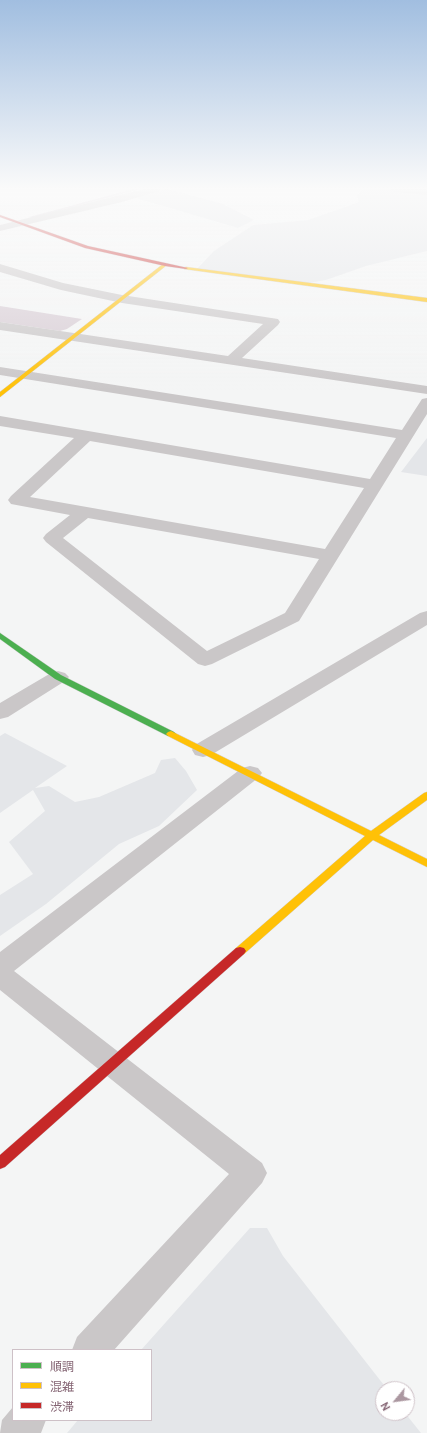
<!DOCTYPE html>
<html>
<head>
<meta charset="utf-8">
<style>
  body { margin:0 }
  #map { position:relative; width:427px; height:1433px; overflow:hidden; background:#f4f5f5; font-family:Cabin,"Noto Sans JP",sans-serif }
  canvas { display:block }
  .legend { position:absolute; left:12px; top:1349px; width:140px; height:72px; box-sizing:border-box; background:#fff; border:1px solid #cec1c7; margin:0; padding:5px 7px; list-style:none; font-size:12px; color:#846473 }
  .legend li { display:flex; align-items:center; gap:8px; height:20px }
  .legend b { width:20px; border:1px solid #cec1c7 }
  .north { position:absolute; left:375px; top:1381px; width:40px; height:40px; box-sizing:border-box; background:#fff; border:1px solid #cec1c7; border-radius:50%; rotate:241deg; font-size:11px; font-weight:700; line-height:16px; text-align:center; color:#846473 }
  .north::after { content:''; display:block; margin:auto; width:14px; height:18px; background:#ab97a0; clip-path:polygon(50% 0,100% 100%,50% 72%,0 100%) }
</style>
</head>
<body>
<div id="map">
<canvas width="427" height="1433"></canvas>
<ul class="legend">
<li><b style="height:5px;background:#4caf50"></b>順調</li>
<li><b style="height:5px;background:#ffc107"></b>混雑</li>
<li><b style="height:5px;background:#c62828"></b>渋滞</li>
</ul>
<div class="north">N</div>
</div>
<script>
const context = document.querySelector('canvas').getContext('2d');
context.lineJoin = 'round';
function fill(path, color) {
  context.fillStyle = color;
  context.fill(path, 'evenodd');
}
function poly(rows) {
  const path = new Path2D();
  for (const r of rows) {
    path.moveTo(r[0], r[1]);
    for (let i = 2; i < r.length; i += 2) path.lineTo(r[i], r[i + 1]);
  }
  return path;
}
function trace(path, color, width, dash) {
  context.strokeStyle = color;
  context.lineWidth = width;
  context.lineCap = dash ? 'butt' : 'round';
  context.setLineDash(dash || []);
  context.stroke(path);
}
fill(poly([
  [167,189,223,204,254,220,238,228,136,198],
  [363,189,391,189,427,194,427,251,366,266,326,280,302,284,196,270,214,251,253,225,308,220,359,202,357,196],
  [427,438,427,476,401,472],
  [5,733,67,766,35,788,49,786,75,802,99,797,155,773,161,760,175,758,186,771,197,790,159,826,119,844,46,904,0,936,0,895,33,874,9,842,45,811,33,790,0,813,0,736],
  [250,1228,267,1228,283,1256,387,1389,383,1389,383,1413,405,1413,421,1433,67,1433,78,1420,151,1420,151,1350,141,1350]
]), '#e4e6e9');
fill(poly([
  [0,306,82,319,67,329,60,331,0,322]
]), '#d7ccd4');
fill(poly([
  [133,189,140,189,32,218,29,217,133,189]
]), '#d7ccd4');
const fast = poly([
  [0,633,61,675,174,732,176,734,174,736,168,736,55,679,0,639,0,633]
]);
const slow = poly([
  [163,264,167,265,0,397,0,392,163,264],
  [186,267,427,298,427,302,184,269,184,268,186,267],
  [171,731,371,831,424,793,427,792,427,800,379,835,427,859,427,867,373,840,244,954,240,955,236,954,234,951,236,948,365,836,168,736,166,734,168,732,171,731]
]);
const jam = poly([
  [0,215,88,246,188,268,186,269,165,266,85,248,0,217,0,215],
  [240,947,244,948,246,951,244,954,5,1167,0,1169,0,1155,236,948,240,947]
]);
trace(fast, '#d3d1d2', 1);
trace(slow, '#d3d1d2', 1);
trace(jam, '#d3d1d2', 1);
fill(poly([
  [144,189,161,189,160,191,122,202,0,231,0,225,144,189],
  [390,189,427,189,427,195,395,192,390,189],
  [0,264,63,283,122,295,278,319,280,322,278,325,242,358,427,386,427,394,0,330,0,322,228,356,263,324,122,303,61,290,0,272,0,264],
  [0,367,402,430,422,399,427,398,427,414,299,621,212,664,205,666,198,664,46,542,43,538,46,534,70,515,11,504,8,500,11,496,74,438,0,426,0,416,370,479,396,438,0,375,0,367],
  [90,441,364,488,325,549,30,497,90,441],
  [88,518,319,559,285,613,207,651,63,538,88,518],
  [427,611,427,625,211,755,203,757,195,755,192,750,195,745,420,613,427,611],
  [58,671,65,673,69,677,65,681,8,717,0,719,0,703,51,673,58,671],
  [250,766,258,768,262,773,258,778,14,971,262,1163,267,1173,262,1183,114,1350,72,1350,77,1337,229,1174,0,990,0,952,242,768,250,766],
  [13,1407,13,1420,46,1420,41,1433,0,1433,2,1420,13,1407]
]), '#cac7c8');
fill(fast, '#4caf50');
fill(slow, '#ffc107');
fill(jam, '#c62828');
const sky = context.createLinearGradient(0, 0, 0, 390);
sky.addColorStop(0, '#a1bee0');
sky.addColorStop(0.48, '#fafafa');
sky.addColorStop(1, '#fafafa00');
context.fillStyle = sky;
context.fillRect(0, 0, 427, 390);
</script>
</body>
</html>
